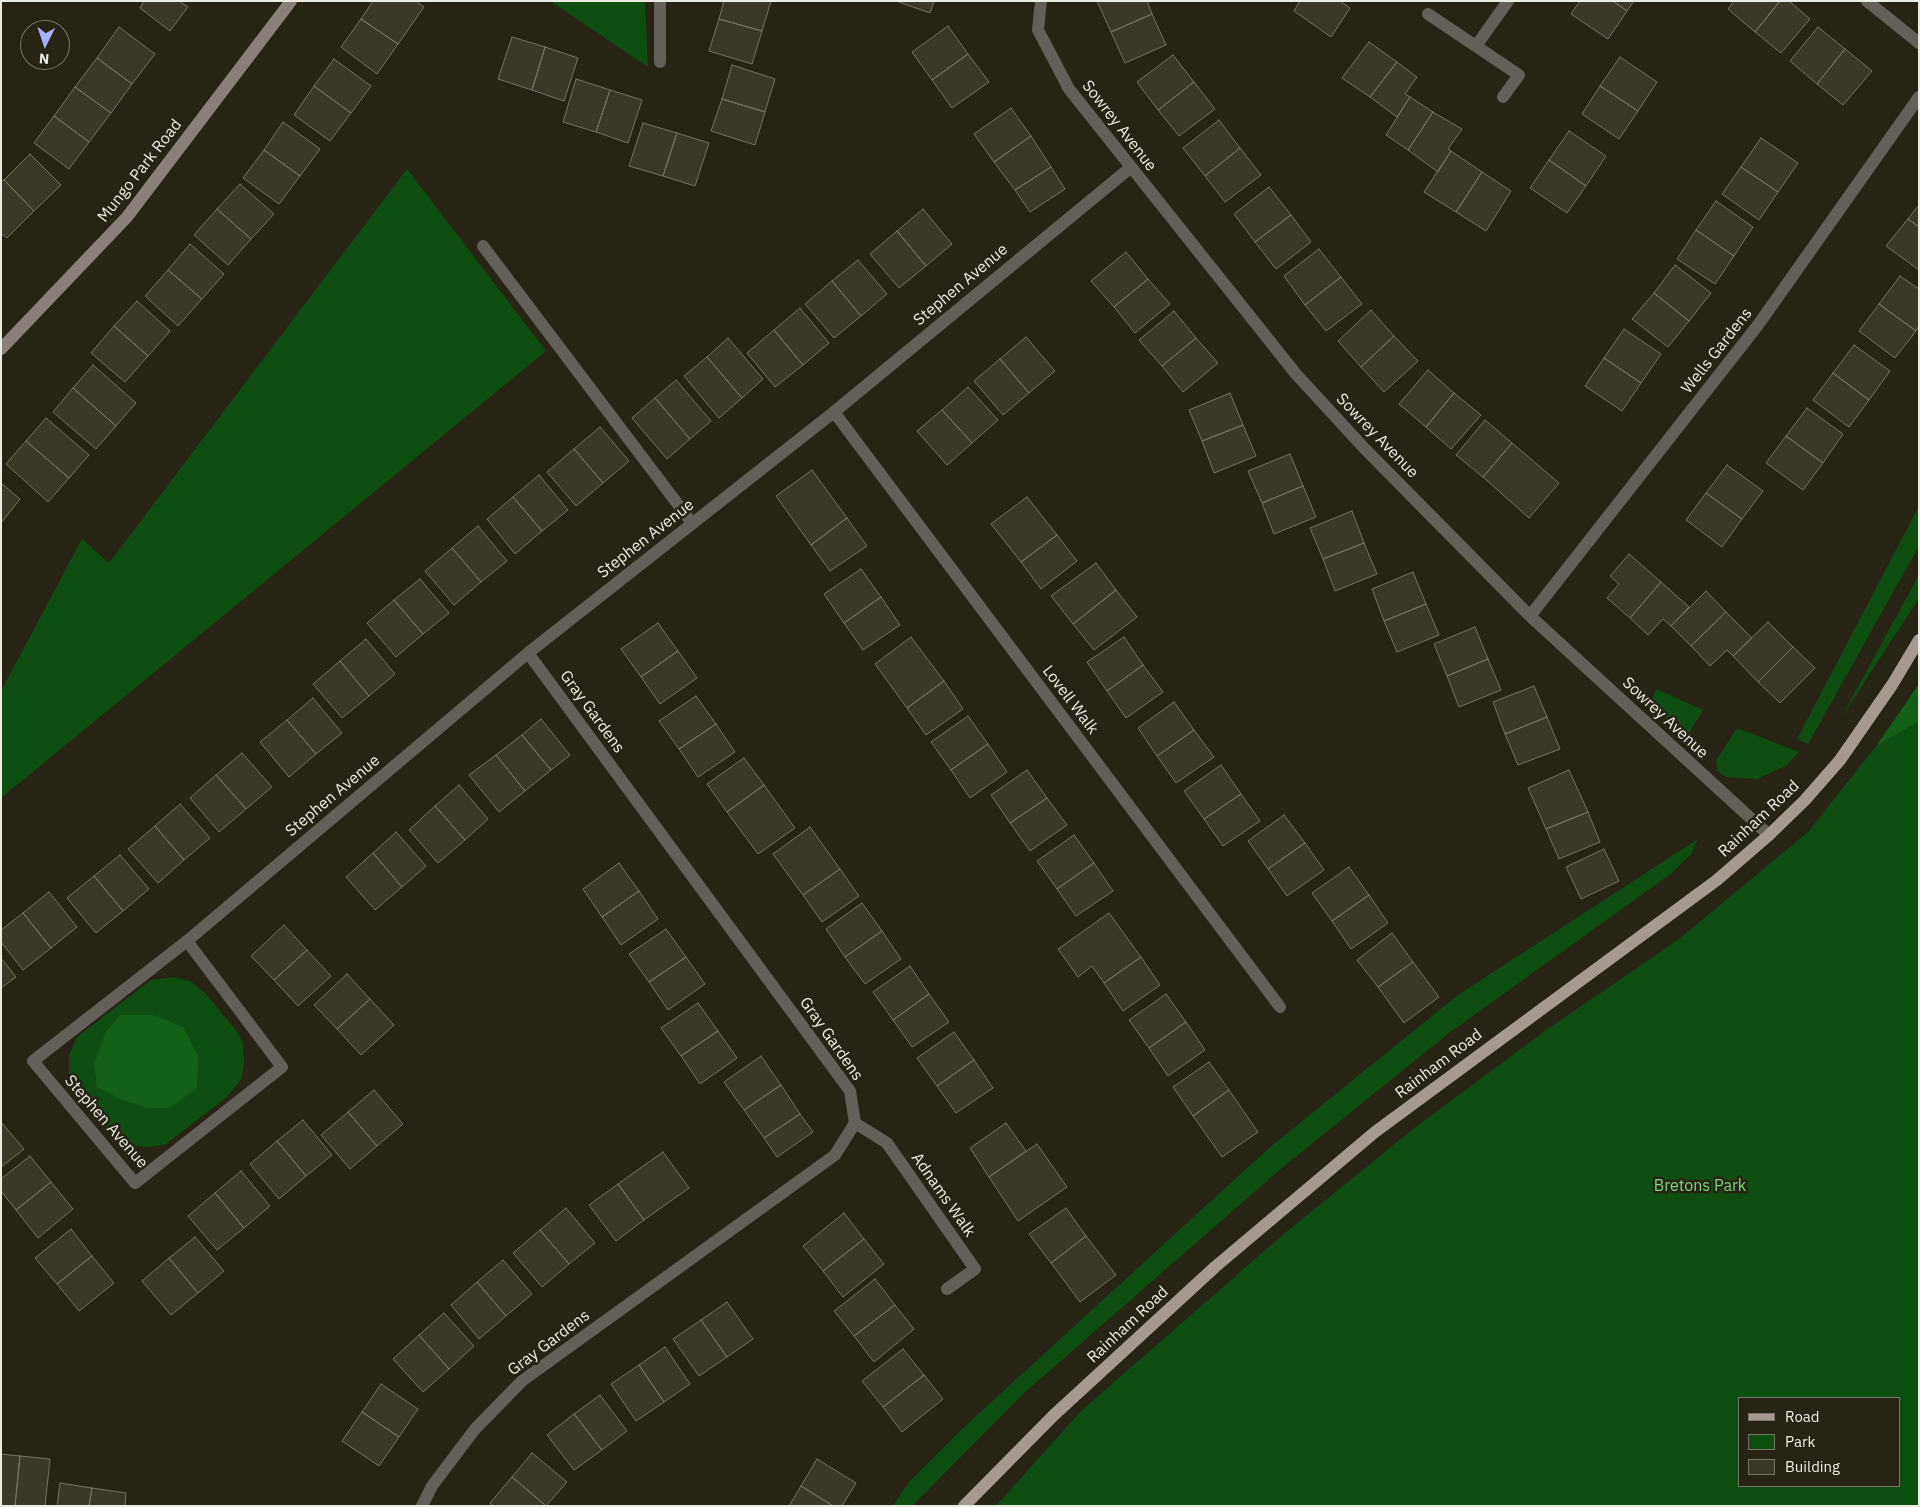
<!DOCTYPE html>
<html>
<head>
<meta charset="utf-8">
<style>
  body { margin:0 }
  #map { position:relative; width:1920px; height:1507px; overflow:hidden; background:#272416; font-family:"IBM Plex Sans",sans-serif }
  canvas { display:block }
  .frame { position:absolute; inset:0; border:2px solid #edece3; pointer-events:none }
  .legend { position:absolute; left:1738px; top:1397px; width:162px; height:90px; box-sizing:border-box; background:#272416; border:1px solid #767468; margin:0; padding:6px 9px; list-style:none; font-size:15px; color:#edece3 }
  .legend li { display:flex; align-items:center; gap:10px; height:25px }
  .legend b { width:25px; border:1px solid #767468 }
  .north { position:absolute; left:20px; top:20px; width:50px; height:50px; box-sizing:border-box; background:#272416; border:1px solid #767468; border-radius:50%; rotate:184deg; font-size:14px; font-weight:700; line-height:20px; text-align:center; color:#edece3 }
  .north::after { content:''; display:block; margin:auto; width:18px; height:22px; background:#a5b1fc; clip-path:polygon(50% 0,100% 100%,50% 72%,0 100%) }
</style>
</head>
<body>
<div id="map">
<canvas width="1920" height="1507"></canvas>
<div class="frame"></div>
<ul class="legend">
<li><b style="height:6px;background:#a69a90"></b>Road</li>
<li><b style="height:14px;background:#0e4f11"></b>Park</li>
<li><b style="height:14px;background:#3b382a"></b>Building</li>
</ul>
<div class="north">N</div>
</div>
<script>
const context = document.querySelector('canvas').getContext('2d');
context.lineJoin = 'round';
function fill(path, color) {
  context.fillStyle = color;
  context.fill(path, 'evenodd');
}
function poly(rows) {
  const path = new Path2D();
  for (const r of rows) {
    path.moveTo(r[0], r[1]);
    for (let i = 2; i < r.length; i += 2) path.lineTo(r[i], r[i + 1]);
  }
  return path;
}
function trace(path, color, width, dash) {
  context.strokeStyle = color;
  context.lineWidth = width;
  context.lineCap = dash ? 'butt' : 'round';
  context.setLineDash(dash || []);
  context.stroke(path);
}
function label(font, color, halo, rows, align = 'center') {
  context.font = font + ' "IBM Plex Sans",sans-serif';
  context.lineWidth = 5;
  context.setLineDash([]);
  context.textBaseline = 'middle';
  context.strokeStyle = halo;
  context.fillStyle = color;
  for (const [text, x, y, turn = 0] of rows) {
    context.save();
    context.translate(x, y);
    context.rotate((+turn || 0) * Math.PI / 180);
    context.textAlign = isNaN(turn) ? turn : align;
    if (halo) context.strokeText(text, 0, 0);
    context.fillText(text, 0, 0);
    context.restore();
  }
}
fill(poly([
  [553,1,645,1,648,67,553,3],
  [407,169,546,351,1,798,1,691,82,539,109,563],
  [1919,506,1919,546,1808,744,1797,739],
  [1919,575,1919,598,1841,718],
  [1919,684,1919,1506,996,1506,1081,1411,1285,1233,1417,1126,1545,1031,1679,939,1808,832,1877,745],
  [1739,1398,1899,1398,1899,1486,1739,1486],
  [1656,689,1703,710,1687,736,1650,704],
  [1737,728,1799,752,1787,765,1757,779,1726,777,1718,772,1716,761],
  [1698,839,1691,854,1672,873,1449,1033,1283,1167,1024,1393,912,1506,893,1506,908,1483,963,1428,1269,1148,1458,995],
  [173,977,190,981,206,994,238,1033,243,1044,244,1063,241,1080,227,1097,166,1144,149,1147,136,1146,121,1140,74,1090,69,1076,69,1055,77,1037,151,980]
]), '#0e4f11');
fill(poly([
  [1919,684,1919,721,1877,745],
  [120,1015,153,1015,183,1027,198,1056,197,1088,169,1108,148,1108,122,1100,97,1087,94,1064,106,1032]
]), '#136116');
const building = poly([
  [144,1,179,1,188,7,170,31,140,8,144,1],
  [373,1,416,1,424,7,398,44,361,19,373,1],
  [724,1,771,1,762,31,719,19,724,1],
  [896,1,934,1,930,13,896,1],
  [1097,1,1147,1,1152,14,1111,32,1097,1],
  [1300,1,1340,1,1350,8,1331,37,1294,11,1300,1],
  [1580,1,1613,1,1627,11,1608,39,1571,14,1580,1],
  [1613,1,1634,1,1627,11,1613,1],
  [1734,1,1780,1,1755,32,1728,9,1734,1],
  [1780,1,1789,1,1810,19,1781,53,1755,32,1780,1],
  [1152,14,1166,45,1125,63,1111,32,1152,14],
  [361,19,398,44,377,74,341,47,361,19],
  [719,19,762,31,752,64,709,51,719,19],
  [948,26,968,54,932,80,912,52,948,26],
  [119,27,155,54,132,84,97,58,119,27],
  [1818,27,1845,49,1817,84,1790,61,1818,27],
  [512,37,545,47,532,90,498,79,512,37],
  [1369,42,1397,62,1370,97,1342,78,1369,42],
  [545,47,578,58,564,101,532,90,545,47],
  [1845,49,1872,71,1843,105,1817,84,1845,49],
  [968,54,989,82,952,108,932,80,968,54],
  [1173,55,1194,82,1158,110,1137,82,1173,55],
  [1620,57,1657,82,1638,111,1600,86,1620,57],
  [97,58,132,84,111,113,75,87,97,58],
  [334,59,371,86,351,113,314,86,334,59],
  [1397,62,1417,77,1405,94,1410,97,1397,117,1370,97,1397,62],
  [732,65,775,79,765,112,722,99,732,65],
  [576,79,610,90,596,132,563,122,576,79],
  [1194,82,1215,109,1179,136,1158,110,1194,82],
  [314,86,351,113,330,141,294,115,314,86],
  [1600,86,1638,111,1619,139,1582,114,1600,86],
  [75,87,111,113,89,142,54,116,75,87],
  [610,90,642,100,628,143,596,132,610,90],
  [1410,97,1433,112,1408,150,1386,135,1410,97],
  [722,99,765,112,755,145,711,131,722,99],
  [1011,108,1031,136,994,162,974,134,1011,108],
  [1433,112,1462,129,1448,149,1451,151,1438,172,1408,150,1433,112],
  [54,116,89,142,69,169,34,143,54,116],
  [1219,120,1240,148,1205,176,1183,148,1219,120],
  [283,122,320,149,300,176,264,150,283,122],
  [643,123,677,133,663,176,629,166,643,123],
  [1569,131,1606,156,1586,186,1549,160,1569,131],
  [677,133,709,143,695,186,663,176,677,133],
  [1031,136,1051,167,1015,190,994,162,1031,136],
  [1761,138,1798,163,1778,192,1741,167,1761,138],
  [1240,148,1261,175,1225,202,1205,176,1240,148],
  [264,150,300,176,279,204,243,178,264,150],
  [1451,151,1482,172,1456,212,1424,192,1451,151],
  [30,154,61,185,34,211,4,180,30,154],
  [1549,160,1586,186,1567,213,1530,188,1549,160],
  [1051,167,1065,189,1030,212,1015,190,1051,167],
  [1741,167,1778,192,1759,220,1722,194,1741,167],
  [1482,172,1511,191,1486,231,1456,212,1482,172],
  [4,180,34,211,7,238,1,233,1,182,4,180],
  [240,184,274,214,251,239,217,209,240,184],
  [1269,187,1291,215,1255,242,1234,214,1269,187],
  [1716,201,1753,227,1734,256,1696,230,1716,201],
  [1919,205,1919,227,1908,219,1919,205],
  [217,209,251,239,228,265,194,235,217,209],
  [923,209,952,244,926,266,897,231,923,209],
  [1291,215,1311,242,1276,269,1255,242,1291,215],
  [1908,219,1919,227,1919,270,1886,246,1908,219],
  [1696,230,1734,256,1715,284,1677,259,1696,230],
  [897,231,926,266,899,288,870,254,897,231],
  [190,244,224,274,202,299,168,270,190,244],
  [1319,249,1341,277,1305,305,1284,276,1319,249],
  [1126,252,1148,279,1114,307,1091,281,1126,252],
  [858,260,887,294,861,316,832,281,858,260],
  [1675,265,1711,293,1689,321,1654,293,1675,265],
  [168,270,202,299,178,326,145,296,168,270],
  [1900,276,1919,289,1919,326,1916,331,1879,304,1900,276],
  [1341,277,1362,304,1326,331,1305,305,1341,277],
  [1148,279,1170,304,1135,333,1114,307,1148,279],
  [832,281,861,316,834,338,805,304,832,281],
  [1654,293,1689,321,1668,347,1632,319,1654,293],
  [137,301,170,331,148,356,114,326,137,301],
  [1879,304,1916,331,1895,358,1859,331,1879,304],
  [800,308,829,343,803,365,774,330,800,308],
  [1371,310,1394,336,1361,367,1338,341,1371,310],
  [1174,311,1196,338,1162,366,1139,340,1174,311],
  [114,326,148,356,125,382,91,353,114,326],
  [1624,329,1661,354,1641,383,1604,358,1624,329],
  [774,330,803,365,775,387,747,353,774,330],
  [1394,336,1418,361,1384,392,1361,367,1394,336],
  [1026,337,1055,371,1029,393,1000,359,1026,337],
  [728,338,763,379,742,398,707,357,728,338],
  [1196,338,1218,363,1183,392,1162,366,1196,338],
  [1854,345,1890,371,1869,400,1833,373,1854,345],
  [707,357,742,398,719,418,684,376,707,357],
  [1604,358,1641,383,1622,411,1585,386,1604,358],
  [1000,359,1029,393,1003,415,974,381,1000,359],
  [93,365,136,403,116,426,73,388,93,365],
  [1428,370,1454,393,1426,427,1399,404,1428,370],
  [1833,373,1869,400,1849,427,1813,400,1833,373],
  [676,380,711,421,690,439,655,398,676,380],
  [968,387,998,420,972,443,942,410,968,387],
  [73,388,116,426,96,449,53,412,73,388],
  [1230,393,1243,425,1202,441,1189,410,1230,393],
  [1454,393,1481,415,1451,449,1426,427,1454,393],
  [655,398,690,439,667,459,632,418,655,398],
  [1807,408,1843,434,1823,463,1786,436,1807,408],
  [942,410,972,443,947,465,917,431,942,410],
  [46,418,89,455,69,478,26,441,46,418],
  [1485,420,1512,443,1483,477,1456,455,1485,420],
  [1243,425,1256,456,1214,473,1202,441,1243,425],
  [600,427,629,461,603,483,574,449,600,427],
  [1786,436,1823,463,1803,490,1766,463,1786,436],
  [26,441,69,478,48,502,6,464,26,441],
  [1512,443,1559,483,1529,518,1483,477,1512,443],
  [574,449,603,483,576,506,547,472,574,449],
  [1290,454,1303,486,1262,503,1248,471,1290,454],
  [1727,465,1763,491,1742,519,1706,493,1727,465],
  [812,470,847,518,811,545,776,496,812,470],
  [539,475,568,510,542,531,513,497,539,475],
  [1,483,20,499,1,523,1,483],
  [1303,486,1316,517,1274,534,1262,503,1303,486],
  [1706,493,1742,519,1722,547,1686,520,1706,493],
  [513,497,542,531,515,554,487,519,513,497],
  [1027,497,1057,535,1021,562,991,524,1027,497],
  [1352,511,1364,543,1323,559,1310,528,1352,511],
  [847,518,867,546,830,571,811,545,847,518],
  [478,526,507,561,481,582,452,548,478,526],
  [1057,535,1077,561,1041,589,1021,562,1057,535],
  [1364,543,1377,574,1335,591,1323,559,1364,543],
  [452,548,481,582,454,605,425,571,452,548],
  [1629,554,1661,582,1630,618,1607,598,1619,584,1610,576,1629,554],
  [1096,563,1116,590,1073,624,1051,596,1096,563],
  [861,569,881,597,844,623,824,594,861,569],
  [1413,572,1426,604,1384,621,1372,589,1413,572],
  [420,579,449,613,423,634,394,600,420,579],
  [1661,582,1689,607,1671,626,1663,619,1648,635,1630,618,1661,582],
  [1116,590,1137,617,1094,650,1073,624,1116,590],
  [1706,591,1726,612,1691,646,1671,626,1706,591],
  [881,597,900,625,863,650,844,623,881,597],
  [394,600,423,634,396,657,367,623,394,600],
  [1426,604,1439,635,1397,652,1384,621,1426,604],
  [1726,612,1752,638,1733,656,1727,650,1710,666,1691,646,1726,612],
  [1768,622,1793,647,1758,682,1733,656,1768,622],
  [658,623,678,651,641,677,621,649,658,623],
  [1475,627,1488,659,1447,676,1434,644,1475,627],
  [911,637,944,681,907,708,875,664,911,637],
  [1124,637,1143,665,1107,691,1087,662,1124,637],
  [366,639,395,674,369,696,340,661,366,639],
  [1793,647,1815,668,1780,703,1758,682,1793,647],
  [678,651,697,678,660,704,641,677,678,651],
  [1488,659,1501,690,1459,707,1447,676,1488,659],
  [340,661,369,696,342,718,313,684,340,661],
  [1143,665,1163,692,1126,718,1107,691,1143,665],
  [944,681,963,709,926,735,907,708,944,681],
  [1534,686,1547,717,1505,734,1493,702,1534,686],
  [696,696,716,724,679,749,659,721,696,696],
  [313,698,342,733,316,754,287,720,313,698],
  [1174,702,1194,730,1157,756,1138,728,1174,702],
  [968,716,988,744,951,770,931,742,968,716],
  [1547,717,1560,749,1518,765,1505,734,1547,717],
  [541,719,570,755,551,770,522,735,541,719],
  [287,720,316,754,289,777,260,742,287,720],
  [716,724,735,752,698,777,679,749,716,724],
  [1194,730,1214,757,1176,783,1157,756,1194,730],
  [522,735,551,770,525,791,496,755,522,735],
  [988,744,1007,772,970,798,951,770,988,744],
  [242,753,272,787,246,809,216,775,242,753],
  [496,755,525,791,499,812,469,775,496,755],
  [744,758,764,785,727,812,707,784,744,758],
  [1221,765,1241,794,1204,819,1184,791,1221,765],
  [1027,770,1047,798,1010,823,991,795,1027,770],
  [1569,770,1588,812,1546,829,1528,788,1569,770],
  [216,775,246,809,219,832,190,798,216,775],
  [459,785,488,819,465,840,435,806,459,785],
  [764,785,795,828,758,854,727,812,764,785],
  [1241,794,1260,821,1223,846,1204,819,1241,794],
  [1047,798,1067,825,1030,851,1010,823,1047,798],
  [180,804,210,838,184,860,155,826,180,804],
  [435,806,465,840,438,863,409,830,435,806],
  [1588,812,1600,842,1559,859,1546,829,1588,812],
  [1284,815,1305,843,1268,869,1248,841,1284,815],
  [155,826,184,860,158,883,128,849,155,826],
  [810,827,840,869,803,895,773,854,810,827],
  [396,832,426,866,402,887,373,853,396,832],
  [1074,835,1094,863,1057,889,1037,861,1074,835],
  [1305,843,1324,870,1287,896,1268,869,1305,843],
  [1604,849,1619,881,1581,899,1566,867,1604,849],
  [373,853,402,887,375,910,346,877,373,853],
  [120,855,149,889,123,911,94,876,120,855],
  [619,863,639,891,602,917,583,889,619,863],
  [1094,863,1113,891,1076,916,1057,889,1094,863],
  [1349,867,1369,895,1332,921,1312,893,1349,867],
  [840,869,859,896,822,922,803,895,840,869],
  [94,876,123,911,96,933,67,898,94,876],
  [639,891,658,919,621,945,602,917,639,891],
  [49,892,77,927,51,948,23,913,49,892],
  [1369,895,1388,923,1351,949,1332,921,1369,895],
  [862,903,882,931,845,957,826,929,862,903],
  [23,913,51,948,23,970,1,942,1,930,23,913],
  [1109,913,1141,957,1104,983,1092,966,1078,977,1058,949,1109,913],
  [284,925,307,950,274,980,251,956,284,925],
  [666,929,686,957,649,982,629,954,666,929],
  [882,931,901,959,865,984,845,957,882,931],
  [1392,933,1413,962,1378,987,1357,960,1392,933],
  [307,950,331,976,298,1006,274,980,307,950],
  [686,957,705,984,668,1010,649,982,686,957],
  [1141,957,1160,985,1123,1011,1104,983,1141,957],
  [1,958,16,977,1,988,1,958],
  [1413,962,1439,997,1404,1023,1378,987,1413,962],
  [910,966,929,994,893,1020,873,992,910,966],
  [347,974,370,999,337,1029,314,1005,347,974],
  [929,994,949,1022,912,1047,893,1020,929,994],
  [1166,994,1186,1022,1149,1048,1129,1020,1166,994],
  [370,999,394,1025,361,1055,337,1029,370,999],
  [698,1003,718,1031,681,1056,661,1028,698,1003],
  [1186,1022,1205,1050,1168,1076,1149,1048,1186,1022],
  [718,1031,737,1058,700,1084,681,1056,718,1031],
  [954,1032,974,1060,937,1086,917,1058,954,1032],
  [761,1056,781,1085,744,1110,724,1082,761,1056],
  [974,1060,993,1088,956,1113,937,1086,974,1060],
  [1209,1062,1229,1090,1193,1116,1173,1087,1209,1062],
  [781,1085,800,1114,764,1138,744,1110,781,1085],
  [374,1090,403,1124,377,1146,348,1112,374,1090],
  [1229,1090,1258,1132,1222,1157,1193,1116,1229,1090],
  [348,1112,377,1146,350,1169,321,1135,348,1112],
  [800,1114,813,1132,777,1157,764,1138,800,1114],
  [303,1120,332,1155,306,1176,277,1141,303,1120],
  [1,1122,24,1149,1,1167,1,1122],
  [1006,1123,1026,1151,989,1177,970,1148,1006,1123],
  [277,1141,306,1176,279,1199,250,1164,277,1141],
  [1037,1144,1067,1187,1018,1221,989,1177,1037,1144],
  [663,1152,689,1188,644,1220,618,1184,663,1152],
  [30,1156,51,1182,16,1210,1,1191,1,1179,30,1156],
  [241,1171,270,1206,244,1228,215,1193,241,1171],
  [51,1182,73,1209,38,1238,16,1210,51,1182],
  [618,1184,644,1220,616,1241,589,1205,618,1184],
  [215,1193,244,1228,217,1250,188,1216,215,1193],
  [566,1208,595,1243,569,1264,540,1230,566,1208],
  [1066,1208,1086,1236,1051,1263,1029,1234,1066,1208],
  [844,1213,864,1239,823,1271,803,1246,844,1213],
  [71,1229,92,1256,57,1284,35,1258,71,1229],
  [540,1230,569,1264,542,1287,513,1253,540,1230],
  [1086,1236,1116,1275,1080,1302,1051,1263,1086,1236],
  [195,1237,224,1271,198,1293,169,1258,195,1237],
  [864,1239,884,1264,843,1297,823,1271,864,1239],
  [92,1256,114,1283,79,1311,57,1284,92,1256],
  [169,1258,198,1293,171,1315,142,1281,169,1258],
  [503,1260,532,1294,506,1316,477,1282,503,1260],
  [875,1279,895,1305,854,1336,834,1311,875,1279],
  [477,1282,506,1316,479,1339,451,1305,477,1282],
  [727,1302,753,1339,727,1357,701,1320,727,1302],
  [895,1305,914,1329,874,1362,854,1336,895,1305],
  [444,1313,474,1346,449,1369,419,1335,444,1313],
  [701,1320,727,1357,699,1376,673,1339,701,1320],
  [419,1335,449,1369,423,1392,393,1359,419,1335],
  [665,1347,690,1384,664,1402,639,1365,665,1347],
  [903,1349,924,1375,883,1407,862,1381,903,1349],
  [639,1365,664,1402,636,1421,611,1384,639,1365],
  [924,1375,943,1399,902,1432,883,1407,924,1375],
  [381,1384,418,1409,399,1437,362,1412,381,1384],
  [600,1395,627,1431,602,1450,574,1414,600,1395],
  [362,1412,399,1437,379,1466,342,1441,362,1412],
  [574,1414,602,1450,574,1470,547,1435,574,1414],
  [532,1453,567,1482,546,1506,512,1477,532,1453],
  [1,1454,20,1456,15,1506,1,1506,1,1454],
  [20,1456,50,1459,45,1506,15,1506,20,1456],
  [817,1459,856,1483,842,1506,833,1506,801,1486,817,1459],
  [512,1477,546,1506,493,1506,490,1503,512,1477],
  [60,1483,92,1488,89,1506,57,1506,60,1483],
  [801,1486,833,1506,789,1506,801,1486],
  [92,1488,126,1493,125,1506,89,1506,92,1488]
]);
fill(building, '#3b382a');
trace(building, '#777464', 1);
trace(poly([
  [483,246,692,523]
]), '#655f5a', 12);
trace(poly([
  [660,1,660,62],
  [1041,1,1038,30,1069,89,1296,374,1365,449,1530,616,1769,835],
  [1867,1,1919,43],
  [1428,14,1519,75,1503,97],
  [1476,46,1508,1],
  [834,412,1280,1007],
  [1530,616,1758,325,1919,97],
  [187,941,282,1067,135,1183,33,1061,187,941,528,653,834,412,1130,168],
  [855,1123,887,1143,975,1269,947,1289],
  [422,1506,432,1486,475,1429,522,1381,835,1155,855,1123,850,1091,528,653]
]), '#655f5a', 12);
trace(poly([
  [1,349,127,217,291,1]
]), '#8a8079', 12);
trace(poly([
  [964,1506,1054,1415,1215,1267,1375,1132,1717,880,1769,835,1805,800,1840,760,1892,685,1919,640]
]), '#a69a90', 12);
label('16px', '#edece3', '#272416', [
  ["Sowrey Avenue",1119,126,52],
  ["Mungo Park Road",140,171,-52],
  ["Stephen Avenue",961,285,-40],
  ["Wells Gardens",1717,351,-52],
  ["Sowrey Avenue",1377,436,46],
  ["Stephen Avenue",646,539,-38],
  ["Lovell Walk",1070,700,53],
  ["Gray Gardens",592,712,54],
  ["Sowrey Avenue",1665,718,43],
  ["Stephen Avenue",333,796,-40],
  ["Rainham Road",1759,819,-43],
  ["Gray Gardens",831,1039,55],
  ["Rainham Road",1439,1064,-37],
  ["Stephen Avenue",106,1122,49],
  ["Adnams Walk",943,1195,55],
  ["Rainham Road",1128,1325,-43],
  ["Gray Gardens",549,1343,-37]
]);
label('16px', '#7ad878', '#272416', [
  ["Bretons Park",1700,1186]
]);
</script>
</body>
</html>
